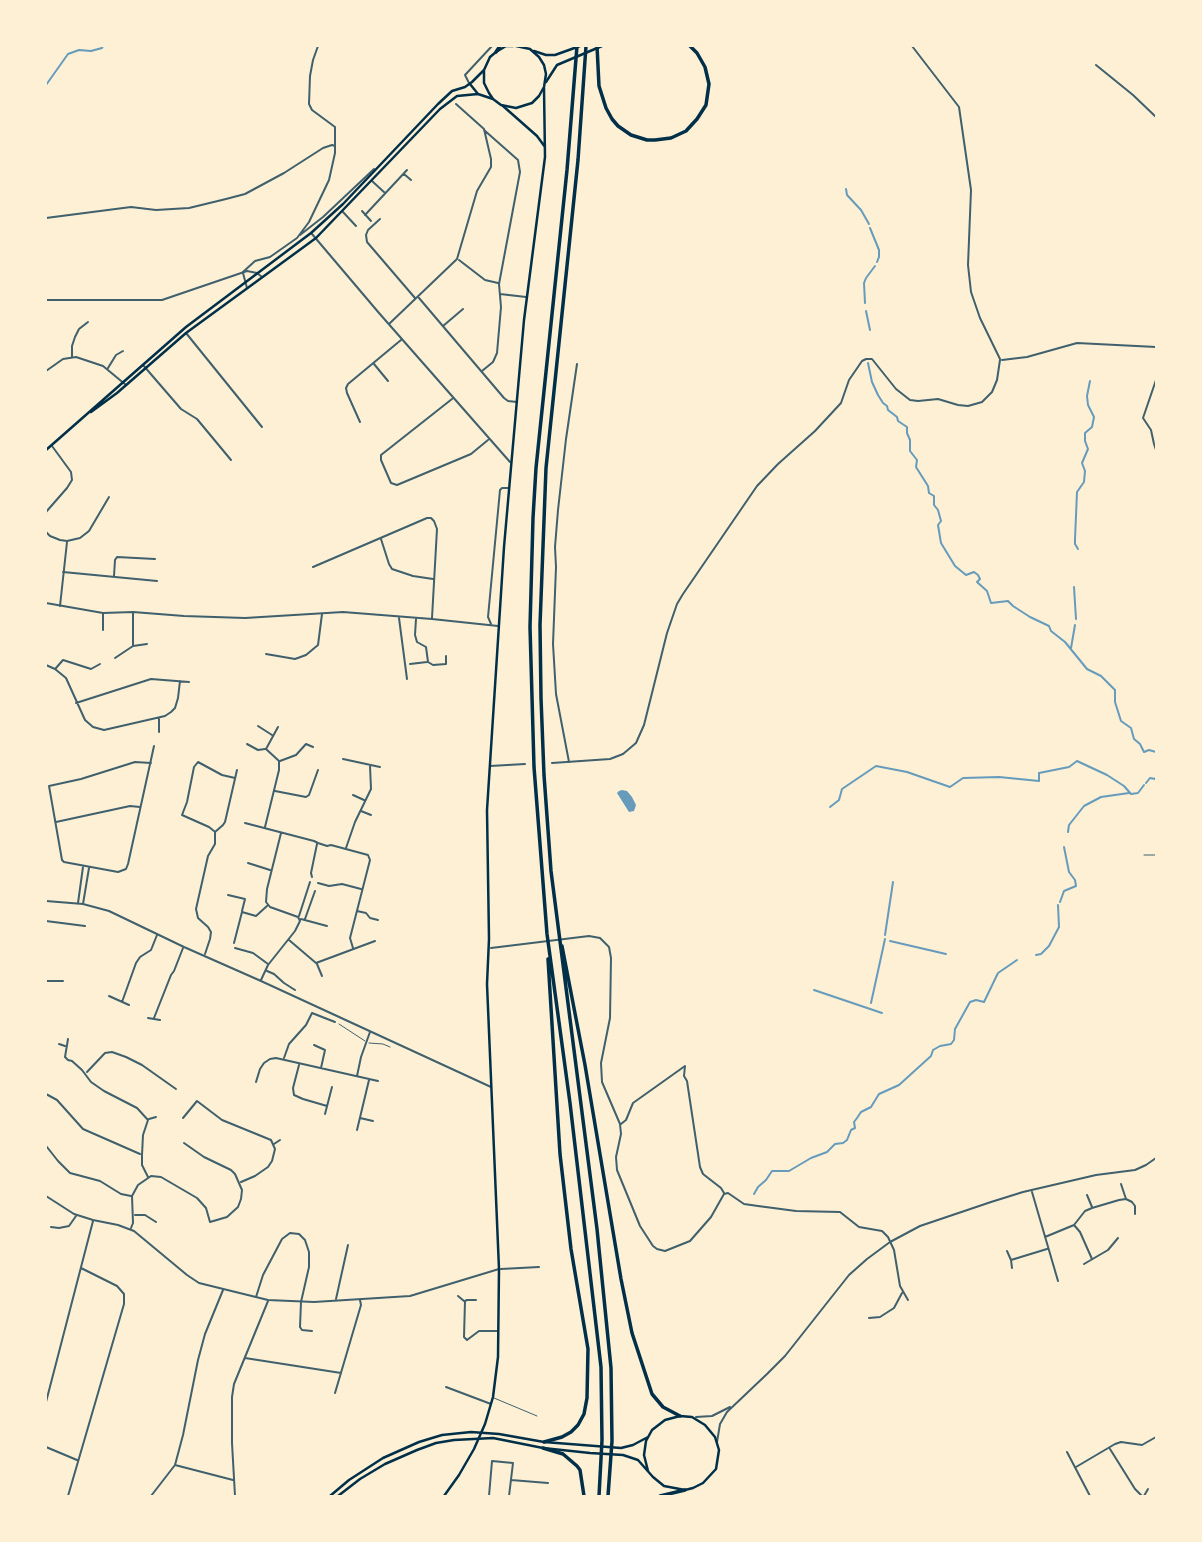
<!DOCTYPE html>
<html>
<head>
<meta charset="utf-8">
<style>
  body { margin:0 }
  #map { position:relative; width:1202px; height:1542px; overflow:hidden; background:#fdf0d5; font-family:"Varela Round",sans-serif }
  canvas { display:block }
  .frame { position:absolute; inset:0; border:47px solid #fdf0d5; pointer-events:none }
</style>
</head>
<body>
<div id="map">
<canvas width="1202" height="1542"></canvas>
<div class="frame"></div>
</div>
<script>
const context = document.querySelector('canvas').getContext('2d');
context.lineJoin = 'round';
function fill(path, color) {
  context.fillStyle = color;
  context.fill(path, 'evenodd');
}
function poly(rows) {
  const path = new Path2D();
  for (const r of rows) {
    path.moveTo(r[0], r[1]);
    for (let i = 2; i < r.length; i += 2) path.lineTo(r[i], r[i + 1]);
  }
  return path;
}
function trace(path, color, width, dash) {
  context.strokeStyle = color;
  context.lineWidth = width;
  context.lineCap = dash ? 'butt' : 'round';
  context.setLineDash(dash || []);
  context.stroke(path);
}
fill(poly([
  [622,790,627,791,632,797,636,805,634,811,629,812,617,793,619,791]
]), '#669bbc');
trace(poly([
  [46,85,68,54,79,50,91,51,102,48,103,46],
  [846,189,847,195,861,210,869,224],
  [870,228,879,250,879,257,877,262],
  [865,303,864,283,866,278,875,266],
  [866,311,870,330],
  [868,363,872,382,878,395,883,403,887,406,888,410,897,417,898,421,907,427,907,433,910,440,910,451,917,460,916,467,928,486,929,493,934,496,934,505,938,510,941,521,938,525,941,543,955,566,966,575,974,572,978,575,980,579,977,582,987,591,991,603,1008,601,1013,606,1030,617,1049,626,1051,631,1065,642,1087,669,1101,676,1115,690,1115,702,1121,721,1131,728,1134,739,1140,744,1144,752,1149,750,1156,752],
  [1078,549,1075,544,1075,539,1077,492,1084,482,1085,471,1082,463,1088,449,1085,441,1085,433,1092,427,1094,417,1088,405,1087,396,1090,381],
  [1074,587,1076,619],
  [1071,648,1075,625],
  [1146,783,1150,778,1155,779,1156,777],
  [830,807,839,800,842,789,876,766,907,772,950,787,963,778,999,777,1039,781,1039,773,1069,767,1077,761,1107,775,1124,786,1131,794,1138,793,1144,785],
  [1068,832,1069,825,1084,806,1101,797,1129,793],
  [1060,902,1064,891,1076,886,1075,880,1069,872,1064,847],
  [885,935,893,882],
  [890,941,946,954],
  [1036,955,1041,954,1049,946,1059,927,1058,905],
  [814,990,882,1013],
  [871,1003,885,939],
  [754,1194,758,1187,766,1180,772,1171,789,1171,811,1158,827,1152,835,1144,843,1143,847,1140,851,1130,855,1128,854,1122,857,1118,861,1112,871,1107,879,1094,899,1085,931,1056,933,1050,940,1046,951,1044,954,1040,955,1029,970,1002,976,1000,984,1002,998,973,1017,960]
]), '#669bbc', 2);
trace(poly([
  [1144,855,1156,855],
  [339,1024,365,1041],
  [369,1043,383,1044,390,1047],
  [494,1398,537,1416]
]), '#3f606c', 1);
trace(poly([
  [1096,65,1133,95,1156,117],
  [469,83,465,75,492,46],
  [404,174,411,180],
  [372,181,385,193],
  [362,211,371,221],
  [343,212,356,226],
  [365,215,407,170],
  [46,218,131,207,156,210,189,208,226,199,245,194,284,173,323,148,332,145,335,146],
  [380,219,368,230,366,235,367,242,415,298],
  [312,234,379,313,510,462],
  [300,235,323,217,374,169],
  [459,260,485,280,498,283],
  [243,272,255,261,270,257,297,238,309,222,329,180,335,153,335,127,312,110,309,104,310,76,313,60,318,46],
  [500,294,526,297],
  [419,298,504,398,508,401,517,402],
  [389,324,457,259,477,191,491,167,491,159,484,129,456,104],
  [443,326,463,309],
  [186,333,262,427],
  [72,356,72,346,75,337,79,329,88,322],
  [374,364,388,381],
  [143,365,181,409,197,419,231,460],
  [108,368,116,355,123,351],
  [46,371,63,359,76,357,103,366,126,385],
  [482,371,493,362,497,353,501,307,499,284,520,172,518,160,484,130],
  [452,399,381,455,381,460,391,483,397,485,471,454,488,440],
  [360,422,347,393,346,388,348,384,401,340],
  [46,512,67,488,72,480,71,472,52,446],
  [46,532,50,536,60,540,67,541,80,538,89,531,109,497],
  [381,539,389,564,392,569,413,576,433,579],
  [313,567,427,518,431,518,434,521,437,529,432,618],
  [63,572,157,581],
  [114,576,115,560,117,557,155,559],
  [60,606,67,542],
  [133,613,133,646],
  [399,618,407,679],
  [416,619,415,635,417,642,426,647,428,662,433,665,446,664,446,656],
  [491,624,488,617,500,490,502,488,509,488],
  [103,630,103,614],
  [266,654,295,659,306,655,318,645,322,614],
  [115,658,133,646,147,644],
  [410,664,427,662],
  [46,665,55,669,66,678,85,720,93,727,104,730,165,716,171,712,175,708,178,698,180,681],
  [56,668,63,660,91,669,100,664],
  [76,703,151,679,189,682],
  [258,726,272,735],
  [159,732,159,719],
  [247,744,258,750,265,749],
  [343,759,380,767],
  [280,761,296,755,306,744,313,747],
  [569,762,556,694,553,644,556,567,555,547,558,510,566,439,577,364],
  [151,763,135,762,81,779,49,786,62,860,64,862,118,872,126,869,128,864,154,746],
  [275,791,306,797,309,795,318,770],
  [353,795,364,800],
  [361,811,371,815],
  [56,822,130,806,140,807],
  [245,823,314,841,318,843,327,846,331,845,368,855,370,860,350,938,353,948],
  [265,827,279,770,279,761,266,749,278,727],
  [214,831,209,827,182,815,187,802,194,767,198,762,222,775,235,778],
  [346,848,355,822,371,789,370,766],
  [248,863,270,870],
  [312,877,311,873,317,844],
  [318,883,329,886,342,884,361,889],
  [228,895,245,899,242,911],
  [78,903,83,867],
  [83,904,89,868],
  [357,911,366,913,370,918,378,920],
  [299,916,310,882],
  [301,919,327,926],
  [305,919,315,891],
  [46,921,85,926],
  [289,940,316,963,375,941],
  [234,943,242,912,256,916,267,906],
  [235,948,253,953,268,964],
  [491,948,589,936,600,938,609,947,611,958,610,1018,601,1063,602,1082,620,1124,621,1134,616,1157,617,1170,640,1226,653,1246,657,1249,665,1251,690,1241,711,1217,724,1194],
  [205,954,210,939,211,932,208,927,198,918,196,909,208,856,215,844,215,832,223,825,225,822,237,770],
  [317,964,322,976],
  [267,971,274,974,284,983,295,990],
  [261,980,268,965,295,931,300,921,298,917,270,907,266,902,267,889,281,833],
  [46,981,63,981],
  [109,996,129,1005],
  [122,1002,136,963,140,957,151,950,157,935],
  [148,1018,160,1020],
  [154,1018,171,975,174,971,183,948],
  [68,1039,65,1057,68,1060,72,1061,82,1070,91,1082,104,1091,137,1108,148,1120,143,1135,142,1155,142,1165,148,1177],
  [59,1044,65,1046],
  [314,1045,325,1050,321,1068],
  [284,1058,289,1044,306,1025,312,1013,335,1022],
  [299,1065,293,1088,294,1095,303,1099,327,1106],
  [87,1072,105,1053,112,1052,126,1057,142,1065,176,1089],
  [357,1076,361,1057,370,1032],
  [256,1082,260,1069,264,1063,270,1059,276,1058,378,1081],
  [46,1094,57,1100,83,1129,140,1154],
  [325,1114,332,1087],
  [183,1118,197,1101,222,1120,271,1140,275,1149,272,1161,268,1167,255,1176,241,1182],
  [360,1118,373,1121],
  [149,1119,156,1117],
  [621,1124,626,1120,633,1103,685,1066,684,1076,687,1081,700,1167,703,1174,721,1188,724,1193],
  [357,1130,369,1080],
  [274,1144,280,1140],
  [46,1148,47,1147,58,1161,70,1173,100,1181,121,1194,131,1196],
  [1121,1184,1126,1199],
  [1032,1192,1058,1281],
  [724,1194,728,1193,744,1204,758,1206,796,1211,840,1212,859,1227,882,1231,888,1237,894,1250,900,1286,908,1300],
  [1087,1195,1092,1207],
  [135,1215,145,1215,156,1222],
  [1074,1225,1080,1232,1092,1259],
  [51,1227,59,1228,69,1226,76,1216],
  [131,1228,133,1223,132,1196,138,1185,151,1176,161,1177,197,1198,206,1208,210,1222,227,1217,238,1207,241,1199,242,1190,235,1174,231,1170,204,1157,184,1143],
  [1045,1237,1074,1225,1085,1211,1092,1208,1119,1200,1126,1199,1132,1202,1135,1206,1135,1214],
  [1007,1251,1011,1260,1012,1268],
  [1011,1260,1047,1249],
  [1084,1264,1108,1250,1118,1238],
  [501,1269,539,1267],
  [458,1296,464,1301],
  [256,1297,263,1275,282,1239,290,1233,299,1234,305,1240,309,1252,309,1267,301,1302,300,1327,302,1330,312,1331],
  [336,1299,348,1245],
  [476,1300,467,1300,465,1301,464,1337,467,1340,479,1331,497,1331],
  [869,1318,880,1317,894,1308,902,1293],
  [245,1358,341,1373],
  [446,1387,491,1404],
  [335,1393,361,1305,360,1300],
  [46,1402,93,1221],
  [46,1447,77,1460],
  [1110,1449,1135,1489,1142,1496],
  [1067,1452,1090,1496],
  [175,1465,233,1480],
  [1076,1467,1115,1444,1121,1442,1142,1445,1156,1437],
  [511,1480,548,1483],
  [68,1496,124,1304,124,1294,117,1286,81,1268],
  [151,1496,175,1465,183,1435,198,1360,205,1334,223,1290],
  [235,1496,232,1443,232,1397,234,1384,268,1301],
  [489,1496,492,1461,513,1463,509,1496],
  [1144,1496,1148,1489]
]), '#3f606c', 2);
trace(poly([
  [912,46,959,107,971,190,968,265,971,292,980,318,1000,359],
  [243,273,247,288],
  [46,300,162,300,247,271,257,273,262,277],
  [1002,360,1027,357,1077,343,1156,347],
  [1156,380,1143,418,1151,430,1154,444,1156,450],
  [46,603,103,613,133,612,184,616,245,618,343,612,432,619,498,626],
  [552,763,610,759,623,754,636,743,644,725,667,633,677,604,683,594,757,486,778,464,815,431,841,403,849,380,862,361,866,359,872,359,896,389,910,400,918,401,938,399,958,405,968,406,982,402,992,392,997,380,1000,360],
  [490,766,525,764],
  [46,901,83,904,109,911,184,947,261,981,491,1087],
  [46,1196,74,1214,93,1220,118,1225,134,1231,187,1275,199,1283,268,1300,314,1302,410,1296,499,1269],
  [696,1417,712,1416,730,1407],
  [717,1442,720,1424,727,1412,767,1374,785,1356,849,1275,867,1259,890,1242,920,1226,991,1202,1023,1192,1096,1175,1135,1170,1146,1165,1156,1158]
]), '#3f606c', 2);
trace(poly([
  [534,51,546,55,555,55,580,46],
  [546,82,557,65,602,46],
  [503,106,537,136,545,147],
  [444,1496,459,1475,474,1449,485,1424,493,1397,498,1357,499,1269,487,984,489,939,487,810,504,547,524,320,545,157,544,88]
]), '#003049', 2.5);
trace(poly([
  [513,46,506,46,496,52,490,57,484,70,484,83,489,93,493,99,501,105,516,108,532,103,539,96,544,87,546,74,544,65,539,57,530,49,516,46],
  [470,84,478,94],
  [91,412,117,393,186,333,316,238,440,109,457,96,478,94,493,99],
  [46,450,186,327,311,233,343,204,438,104,452,91,465,87,472,82,484,70],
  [330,1496,349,1480,383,1458,419,1442,442,1435,471,1432,499,1434,544,1442,621,1448,633,1445,648,1437],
  [338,1496,360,1479,385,1464,417,1450,436,1443,454,1440,493,1438,543,1448,590,1453,623,1455,638,1460,653,1477,664,1486,685,1490,693,1488,703,1483,716,1469,719,1450,715,1437,705,1425,692,1417,680,1416,665,1420,652,1430,646,1441,644,1455,648,1471]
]), '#003049', 2.5);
trace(poly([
  [577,46,567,170,536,468,533,518,530,627,534,767,547,934,570,1103,601,1367,602,1440,599,1496],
  [586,46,578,160,546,468,540,625,541,698,544,775,551,871,597,1229,611,1368,612,1441,608,1496],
  [597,46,599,86,606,108,612,119,618,126,631,135,647,140,655,140,671,138,686,131,697,119,706,105,709,84,705,67,697,53,690,46],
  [496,52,500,46],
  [562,946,585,1065,621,1279,632,1333,652,1394,663,1407,680,1416],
  [544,1442,562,1437,571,1432,578,1425,584,1414,587,1398,588,1349,571,1249,560,1154,548,959],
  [543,1448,563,1454,577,1466,580,1470,584,1496],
  [660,1496,685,1490]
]), '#003049', 3.5);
</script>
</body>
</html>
